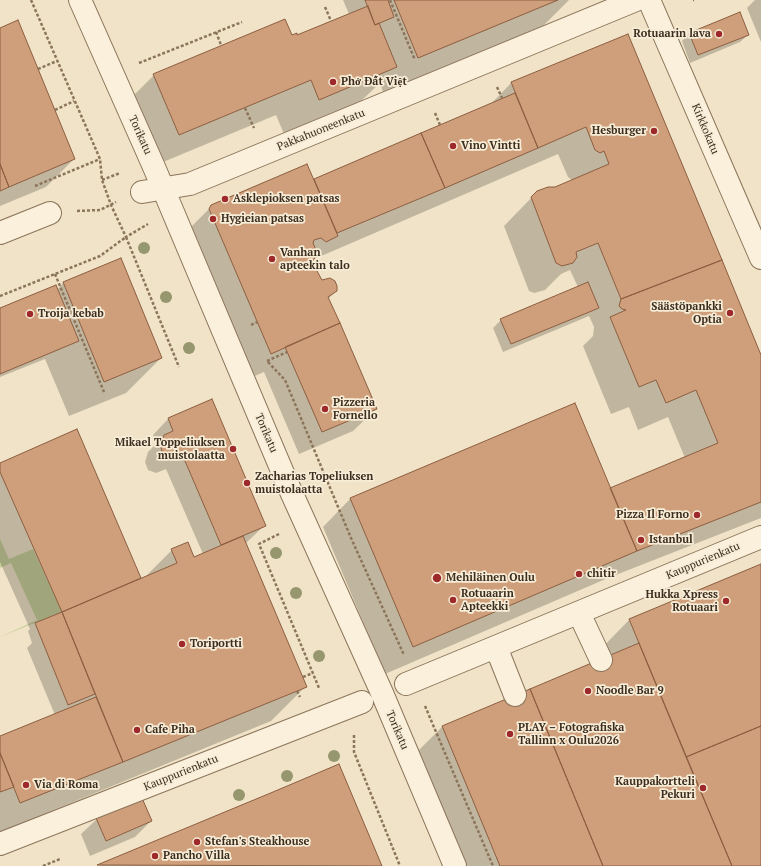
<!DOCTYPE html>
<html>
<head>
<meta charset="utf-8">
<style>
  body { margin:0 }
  canvas { display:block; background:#f0e3c7 }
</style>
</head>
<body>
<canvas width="761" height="866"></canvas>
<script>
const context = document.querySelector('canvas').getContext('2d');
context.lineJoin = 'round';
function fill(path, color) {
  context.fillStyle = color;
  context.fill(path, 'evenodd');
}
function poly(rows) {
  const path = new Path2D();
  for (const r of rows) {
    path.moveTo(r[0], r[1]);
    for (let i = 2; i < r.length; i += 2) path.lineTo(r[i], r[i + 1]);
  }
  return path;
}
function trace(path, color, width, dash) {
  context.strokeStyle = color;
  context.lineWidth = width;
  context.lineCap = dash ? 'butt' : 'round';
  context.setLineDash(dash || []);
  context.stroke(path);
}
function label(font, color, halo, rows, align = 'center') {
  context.font = font + ' "PT Serif",serif';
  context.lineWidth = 3.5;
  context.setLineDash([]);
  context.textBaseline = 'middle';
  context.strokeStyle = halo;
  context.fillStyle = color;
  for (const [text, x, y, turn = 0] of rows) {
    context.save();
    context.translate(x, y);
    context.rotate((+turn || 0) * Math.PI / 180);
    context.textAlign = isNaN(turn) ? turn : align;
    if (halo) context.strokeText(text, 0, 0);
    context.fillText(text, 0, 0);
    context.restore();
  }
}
fill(poly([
  [0,539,9,559,33,549,62,612,0,637,37,620,11,563,0,568]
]), '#c9cf9a');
fill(poly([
  [343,0,569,0,543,26,383,92,380,83,361,101,284,134,276,115,144,170,119,110,154,75,292,36,297,36,349,14],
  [755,0,761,0,761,42,747,8],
  [0,29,74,159,46,187,0,206],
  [689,34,748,35,740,42,690,63,682,41],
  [627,35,761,357,761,518,608,578,385,674,323,527,350,499,574,405,609,490,685,458,668,417,638,430,629,407,611,414,583,346,593,336,594,327,589,316,503,352,493,328,501,320,578,287,570,270,561,274,545,290,534,293,529,291,504,226,537,192,555,188,573,181,568,177,558,154,312,260,311,262,321,281,336,291,328,299,376,409,353,431,299,454,264,372,243,381,182,236,210,208,313,180,490,105,511,83],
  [120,259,161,358,126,393,69,416,45,359,0,377,0,309,57,290,63,283],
  [212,401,264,526,246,543,306,686,271,721,0,832,0,737,55,715,27,648,32,643,28,631,30,629,0,562,0,464,140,578,136,582,143,579,172,550,193,558,203,554,166,469,156,473,148,470,145,462,148,452,156,444,153,435,168,419],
  [761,565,761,866,451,866,407,762,442,727,598,662,595,655,629,620],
  [339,766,381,866,98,866],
  [97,819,151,821,135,837,90,856,81,834]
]), '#0003');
const building = poly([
  [365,0,388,0,394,17,375,25,365,0],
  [394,0,558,0,418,58,394,0],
  [368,6,375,25,379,23,397,67,319,100,311,80,179,135,153,74,285,19,292,35,297,33,297,35,368,6],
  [740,12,749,35,698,55,689,33,740,12],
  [18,20,75,159,9,187,0,164,0,28,18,20],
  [628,34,722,260,621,299,598,243,576,252,577,257,573,263,562,266,556,263,531,197,537,191,548,187,555,187,609,164,604,151,600,153,595,150,586,127,538,148,511,82,628,34],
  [515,93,538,148,445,188,421,133,515,93],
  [421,133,445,188,337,233,314,179,421,133],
  [0,164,9,187,0,191,0,164],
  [307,164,338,236,326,242,321,238,314,240,313,243,316,250,316,256,312,262,322,280,330,278,335,281,337,286,337,291,328,297,340,323,271,354,209,209,211,205,307,164],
  [121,258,162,358,104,382,63,282,121,258],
  [722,260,761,355,761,502,637,551,610,488,718,443,696,390,666,403,656,380,639,387,610,317,626,310,622,309,619,306,621,299,722,260],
  [588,282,599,308,511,344,500,319,588,282],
  [56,285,79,341,0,374,0,308,56,285],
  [340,323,377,409,322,432,285,347,340,323],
  [212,399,266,526,221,545,182,454,173,458,163,454,160,445,164,435,173,431,168,418,212,399],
  [575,403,637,551,413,647,350,498,575,403],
  [77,429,141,578,62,612,0,472,0,463,77,429],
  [243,536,307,687,123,762,62,612,177,563,171,549,188,542,194,557,243,536],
  [761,564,761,726,686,757,629,619,761,564],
  [62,612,95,694,68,705,35,623,62,612],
  [639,643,732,866,603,866,530,689,639,643],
  [530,689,603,866,500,866,442,726,530,689],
  [96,697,123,762,20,803,0,753,0,736,96,697],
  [761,726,761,866,732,866,686,757,761,726],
  [0,753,14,787,0,792,0,753],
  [339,764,382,866,97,865,273,792,339,764],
  [142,798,152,821,106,841,96,818,142,798]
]);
fill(building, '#cf9e7b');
trace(building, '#8c5e40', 1);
const minor = poly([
  [80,0,154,167,288,485,382,693,455,866],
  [649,0,761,258],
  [142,192,190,184,636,0],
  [0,233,50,213],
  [579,613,601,660],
  [496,647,515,695],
  [406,684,761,537],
  [0,844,362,702]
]);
trace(minor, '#8c755b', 24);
trace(poly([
  [31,0,100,159,102,180,111,205,126,237,148,224],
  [390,0,415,60],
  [693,0,694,0],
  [325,7,331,21],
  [216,32,221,45],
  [139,63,242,22],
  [38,69,57,61],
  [497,87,502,98],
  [245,108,254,128],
  [55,110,74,101],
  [435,113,440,125],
  [102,180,120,173],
  [35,186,100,159],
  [77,211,100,210,116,202],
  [55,274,104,392],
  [0,296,100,256,126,237,179,367],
  [251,325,257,322],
  [267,361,287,352],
  [268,362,285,380,351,538,404,655],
  [279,534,259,544,319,688],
  [303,677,313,673],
  [297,691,300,697],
  [425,706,493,866],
  [531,732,545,726],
  [354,735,354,752,400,866],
  [43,866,60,859]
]), '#8c755b', 2.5, [3, 2]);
trace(minor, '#faf0db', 22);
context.fillStyle = '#96976e';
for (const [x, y] of [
  [144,248],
  [166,297],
  [189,348],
  [276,553],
  [296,593],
  [319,656],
  [334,756],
  [287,776],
  [239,795]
]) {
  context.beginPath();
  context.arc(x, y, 6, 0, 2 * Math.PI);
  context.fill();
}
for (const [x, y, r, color] of [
  [719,34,4,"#9d292a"],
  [333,82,4,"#9d292a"],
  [654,131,4,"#9d292a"],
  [453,146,4,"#9d292a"],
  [225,199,4,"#9d292a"],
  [213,219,4,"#9d292a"],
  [272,259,4,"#9d292a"],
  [730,313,4,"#9d292a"],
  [30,314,4,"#9d292a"],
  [325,409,4,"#9d292a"],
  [233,449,4,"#9d292a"],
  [247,483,4,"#9d292a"],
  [697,515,4,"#9d292a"],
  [641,540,4,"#9d292a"],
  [579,574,4,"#9d292a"],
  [437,578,5,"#9d292a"],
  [453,600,4,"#9d292a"],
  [726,601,4,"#9d292a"],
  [182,644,4,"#9d292a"],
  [588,691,4,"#9d292a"],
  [137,730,4,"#9d292a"],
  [510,734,4,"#9d292a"],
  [26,785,4,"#9d292a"],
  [703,788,4,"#9d292a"],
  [197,842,4,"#9d292a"],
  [155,856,4,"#9d292a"]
]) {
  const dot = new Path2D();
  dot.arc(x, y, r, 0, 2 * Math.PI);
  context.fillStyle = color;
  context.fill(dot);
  trace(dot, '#f7edd7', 1.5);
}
label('bold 11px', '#3c2d1f', '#f7edd7', [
  ["Rotuaarin lava",711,34,"right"],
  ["Phở Đất Việt",341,82],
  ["Hesburger",646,131,"right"],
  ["Vino Vintti",461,146],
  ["Asklepioksen patsas",233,199],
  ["Hygieian patsas",221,219],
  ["Vanhan",280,253],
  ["apteekin talo",280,266],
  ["Säästöpankki",722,307,"right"],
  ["Optia",722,320,"right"],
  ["Troija kebab",38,314],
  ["Pizzeria",333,403],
  ["Fornello",333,416],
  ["Mikael Toppeliuksen",225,443,"right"],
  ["muistolaatta",225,456,"right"],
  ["Zacharias Topeliuksen",255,477],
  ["muistolaatta",255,490],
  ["Pizza Il Forno",689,515,"right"],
  ["Istanbul",649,540],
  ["chitir",587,574],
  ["Mehiläinen Oulu",446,578],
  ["Rotuaarin",461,594],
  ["Apteekki",461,607],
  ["Hukka Xpress",718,595,"right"],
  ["Rotuaari",718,608,"right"],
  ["Toriportti",190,644],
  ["Noodle Bar 9",596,691],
  ["PLAY – Fotografiska",518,728],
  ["Tallinn x Oulu2026",518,741],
  ["Cafe Piha",145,730],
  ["Kauppakortteli",695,782,"right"],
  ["Pekuri",695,795,"right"],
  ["Via di Roma",34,785],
  ["Stefan's Steakhouse",205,842],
  ["Pancho Villa",163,856]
], 'left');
label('11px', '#3c2d1f', '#f7edd7', [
  ["Kirkkokatu",705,129,67],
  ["Pakkahuoneenkatu",321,130,-22],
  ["Torikatu",140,135,66],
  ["Torikatu",266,433,67],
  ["Kauppurienkatu",703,561,-23],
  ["Torikatu",397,730,67],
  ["Kauppurienkatu",181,773,-22]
]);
</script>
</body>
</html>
